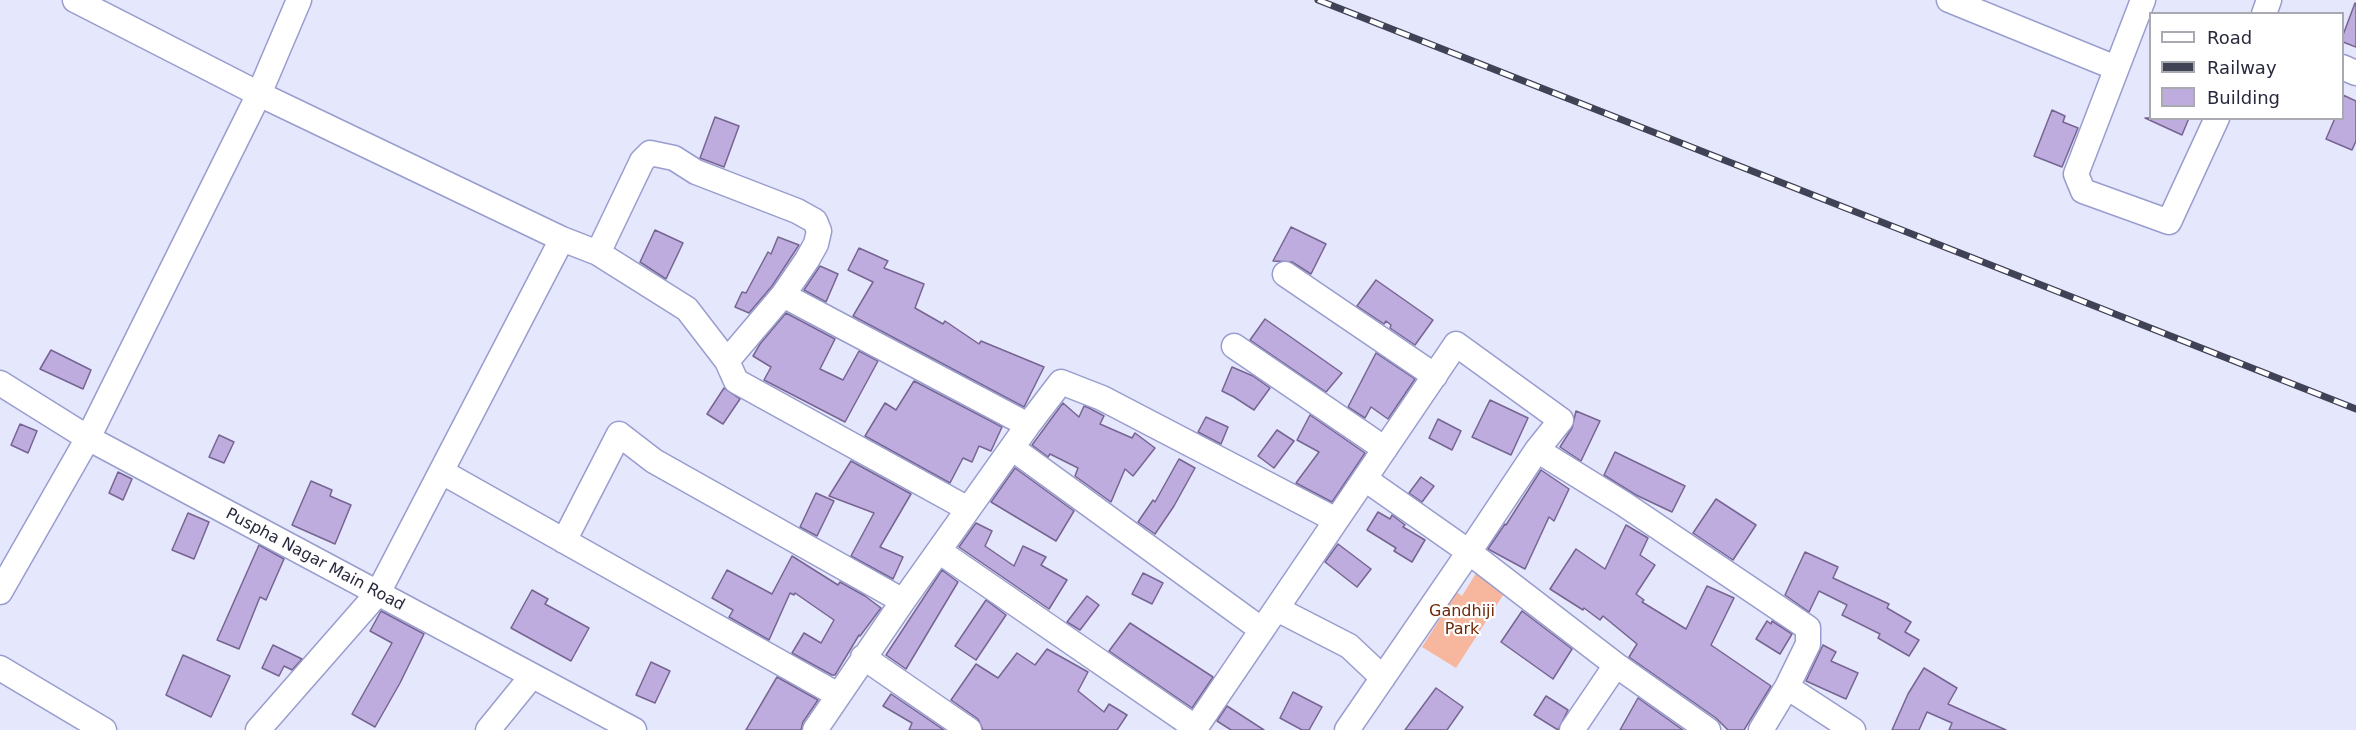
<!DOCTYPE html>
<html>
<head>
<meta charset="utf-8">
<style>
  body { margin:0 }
  #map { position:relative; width:2356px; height:730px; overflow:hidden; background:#e5e7fc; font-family:"DejaVu Sans",sans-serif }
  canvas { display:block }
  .legend { position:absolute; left:2149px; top:12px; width:195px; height:108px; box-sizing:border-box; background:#fff; border:2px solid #a9a9b1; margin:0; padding:8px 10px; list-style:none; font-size:18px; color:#28293d }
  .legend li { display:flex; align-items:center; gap:12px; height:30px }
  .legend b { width:30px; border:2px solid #a9a9b1 }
</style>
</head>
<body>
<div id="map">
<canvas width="2356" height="730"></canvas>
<ul class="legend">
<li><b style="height:8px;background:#fff"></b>Road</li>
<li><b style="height:8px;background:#404256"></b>Railway</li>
<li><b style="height:16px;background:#beacde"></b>Building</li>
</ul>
</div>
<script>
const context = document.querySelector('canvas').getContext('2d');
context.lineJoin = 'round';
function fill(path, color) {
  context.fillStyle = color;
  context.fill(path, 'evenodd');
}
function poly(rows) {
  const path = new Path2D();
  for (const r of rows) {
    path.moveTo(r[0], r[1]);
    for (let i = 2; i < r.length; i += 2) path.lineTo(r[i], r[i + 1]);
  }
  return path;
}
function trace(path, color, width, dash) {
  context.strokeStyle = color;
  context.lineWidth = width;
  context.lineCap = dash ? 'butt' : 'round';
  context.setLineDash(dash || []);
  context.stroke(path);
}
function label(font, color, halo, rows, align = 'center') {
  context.font = font + ' "DejaVu Sans",sans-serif';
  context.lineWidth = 4.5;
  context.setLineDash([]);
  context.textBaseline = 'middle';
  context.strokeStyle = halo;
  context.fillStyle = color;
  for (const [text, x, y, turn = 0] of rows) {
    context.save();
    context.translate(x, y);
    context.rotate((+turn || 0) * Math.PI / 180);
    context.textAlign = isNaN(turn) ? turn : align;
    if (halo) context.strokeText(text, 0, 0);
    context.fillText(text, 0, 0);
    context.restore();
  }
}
fill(poly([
  [1478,570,1507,589,1456,668,1422,647,1457,592,1462,596]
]), '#f7b79f');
const building = poly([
  [2355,3,2356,4,2356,47,2343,42,2343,35,2355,3],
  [2343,95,2356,101,2356,141,2352,150,2326,139,2335,118,2343,118,2343,95],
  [2052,110,2065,116,2063,122,2078,128,2062,167,2034,156,2052,110],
  [715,117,739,126,724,167,700,158,715,117],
  [2145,118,2189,118,2182,135,2145,118],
  [1291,227,1326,244,1311,274,1292,262,1273,261,1291,227],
  [655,230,683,243,666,279,640,262,655,230],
  [778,237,799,245,772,286,749,313,735,307,742,292,746,293,768,252,771,254,778,237],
  [859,248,888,261,884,268,924,284,915,308,943,324,945,321,979,344,981,341,1044,367,1024,407,853,316,873,282,848,270,859,248],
  [820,266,838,274,826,302,804,290,820,266],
  [1376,280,1433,320,1415,345,1390,328,1391,325,1386,321,1384,324,1357,306,1376,280],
  [786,313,835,339,820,369,843,380,859,351,878,361,845,422,764,380,771,367,753,356,760,344,786,313],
  [1265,319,1342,373,1326,392,1250,340,1265,319],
  [51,350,91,370,83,389,40,369,51,350],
  [1376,353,1415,379,1388,419,1371,407,1365,418,1348,407,1376,353],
  [1232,367,1253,376,1270,388,1254,410,1234,397,1222,391,1232,367],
  [914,381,1002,427,991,451,979,446,972,462,963,458,950,483,865,436,885,403,896,410,914,381],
  [724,388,740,399,723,424,707,414,724,388],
  [1490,400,1528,418,1511,455,1472,437,1490,400],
  [1063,403,1079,417,1084,406,1089,408,1104,416,1100,424,1132,438,1135,433,1155,448,1133,476,1125,469,1111,502,1075,476,1078,468,1050,454,1048,457,1032,445,1063,403],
  [1576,411,1600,421,1581,461,1560,447,1572,428,1576,411],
  [1310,415,1365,453,1332,502,1296,483,1319,452,1297,440,1310,415],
  [1206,417,1228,427,1221,444,1198,432,1206,417],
  [1438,419,1461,431,1452,450,1429,438,1438,419],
  [20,424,37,431,28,453,11,445,20,424],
  [1277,430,1294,441,1274,468,1258,456,1277,430],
  [219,435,234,442,224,463,209,457,219,435],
  [1615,452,1685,486,1672,512,1636,495,1604,475,1615,452],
  [1179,459,1195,468,1174,506,1155,534,1138,522,1153,500,1155,502,1179,459],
  [851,461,911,494,880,547,903,557,893,579,851,556,874,513,829,496,851,461],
  [1015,468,1074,511,1056,541,991,502,1015,468],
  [1541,470,1569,489,1554,521,1549,517,1525,569,1488,549,1505,524,1506,525,1541,470],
  [118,472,132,479,123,500,109,493,118,472],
  [1421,477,1434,486,1422,502,1409,493,1421,477],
  [311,481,332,490,330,496,351,505,335,544,292,525,311,481],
  [816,493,834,501,817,536,800,527,816,493],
  [1716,499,1756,525,1733,560,1693,533,1716,499],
  [1378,512,1390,519,1392,515,1405,525,1403,527,1425,540,1412,562,1394,551,1396,548,1367,530,1378,512],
  [188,513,209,522,194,559,172,550,188,513],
  [976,523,992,531,985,546,1014,566,1023,546,1046,557,1041,565,1067,580,1049,609,959,547,976,523],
  [1626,525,1648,538,1640,555,1655,565,1636,594,1644,600,1642,602,1686,629,1707,586,1734,598,1711,645,1771,686,1744,730,1728,730,1716,718,1629,657,1637,644,1603,616,1600,620,1584,608,1583,610,1550,589,1576,549,1605,569,1626,525],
  [1338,544,1371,569,1357,587,1325,562,1338,544],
  [259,545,284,559,266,600,260,597,239,649,217,640,259,545],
  [1805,552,1838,567,1833,578,1889,604,1887,608,1911,622,1905,632,1919,640,1909,656,1878,638,1880,634,1842,615,1847,605,1819,591,1809,612,1785,595,1805,552],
  [792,556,838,585,840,582,865,596,881,608,860,636,859,635,835,675,832,675,792,653,804,633,821,643,834,620,795,593,794,595,790,593,769,640,729,617,733,610,712,598,727,570,772,594,792,556],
  [942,570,958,582,906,669,886,655,942,570],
  [1143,573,1163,583,1152,604,1132,594,1143,573],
  [532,590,548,599,545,604,589,628,571,661,511,628,532,590],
  [1087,596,1099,605,1080,630,1067,622,1087,596],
  [986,600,1006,615,976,660,955,646,986,600],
  [381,611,424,634,400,683,375,727,352,714,392,643,370,631,381,611],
  [1522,611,1572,649,1553,679,1501,642,1522,611],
  [1767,621,1771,624,1772,621,1792,634,1780,654,1756,639,1767,621],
  [1130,623,1213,677,1192,708,1109,651,1130,623],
  [273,645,302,659,292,670,284,666,279,676,262,668,273,645],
  [1823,645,1836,652,1831,661,1858,673,1846,699,1806,681,1823,645],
  [1047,649,1088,672,1078,691,1104,712,1109,704,1127,715,1117,730,983,730,978,719,951,700,976,664,998,678,1017,653,1035,665,1047,649],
  [183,655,230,676,211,717,166,695,183,655],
  [651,662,670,671,655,703,636,695,651,662],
  [1924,668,1957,688,1948,704,2006,730,1949,730,1952,723,1927,712,1919,730,1892,730,1908,694,1924,668],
  [777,677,818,700,803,722,801,730,746,730,777,677],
  [1436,688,1463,707,1447,730,1405,730,1436,688],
  [1293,692,1322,707,1309,730,1302,730,1280,718,1293,692],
  [891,694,944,730,909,730,912,723,883,706,891,694],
  [1546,696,1568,710,1558,730,1534,715,1546,696],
  [1638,698,1683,730,1620,730,1638,698],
  [1227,706,1264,730,1231,730,1217,721,1227,706]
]);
fill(building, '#beacde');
trace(building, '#766592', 1.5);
const minor = poly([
  [75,0,259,94,562,239,598,253,687,309,727,361],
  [1949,0,2116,68],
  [2143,0,2076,174,2083,191,2169,222,2217,118],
  [2264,14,2269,0],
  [2342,67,2356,73],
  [598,253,642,161,650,153,674,158,696,172,797,211,815,221,819,231,816,244,807,260,783,295,727,361,736,381,968,509],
  [1285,274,1435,376],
  [783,295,1028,425],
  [1234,346,1385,449],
  [0,383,88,438,634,730],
  [1012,448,1262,630],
  [1537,450,1624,504,1808,628,1808,644,1787,687,1761,730],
  [442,472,838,695],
  [1365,479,1469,552,1616,665],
  [564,541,619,434,654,461,903,601],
  [939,551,1196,728],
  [0,592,88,438,259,94,299,0],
  [1277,609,1349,646,1383,678],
  [863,657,969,730],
  [0,668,104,730],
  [1787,687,1853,730],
  [258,730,378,593,562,239],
  [488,730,532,676],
  [815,730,903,601,1028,425,1061,382,1102,398,1336,520],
  [1194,730,1456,344,1561,420,1537,450,1469,552,1347,730],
  [1572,730,1616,665,1708,730]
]);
trace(minor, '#999dce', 27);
trace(minor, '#fff', 24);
const rail = poly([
  [1318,0,2356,409]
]);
trace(rail, '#404256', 7);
trace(rail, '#fff', 4.5, [14]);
label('16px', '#28293d', '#fff', [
  ["Puspha Nagar Main Road",315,560,28]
]);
label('16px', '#6f2808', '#fff', [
  ["Gandhiji",1462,612],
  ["Park",1462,630]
]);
</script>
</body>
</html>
